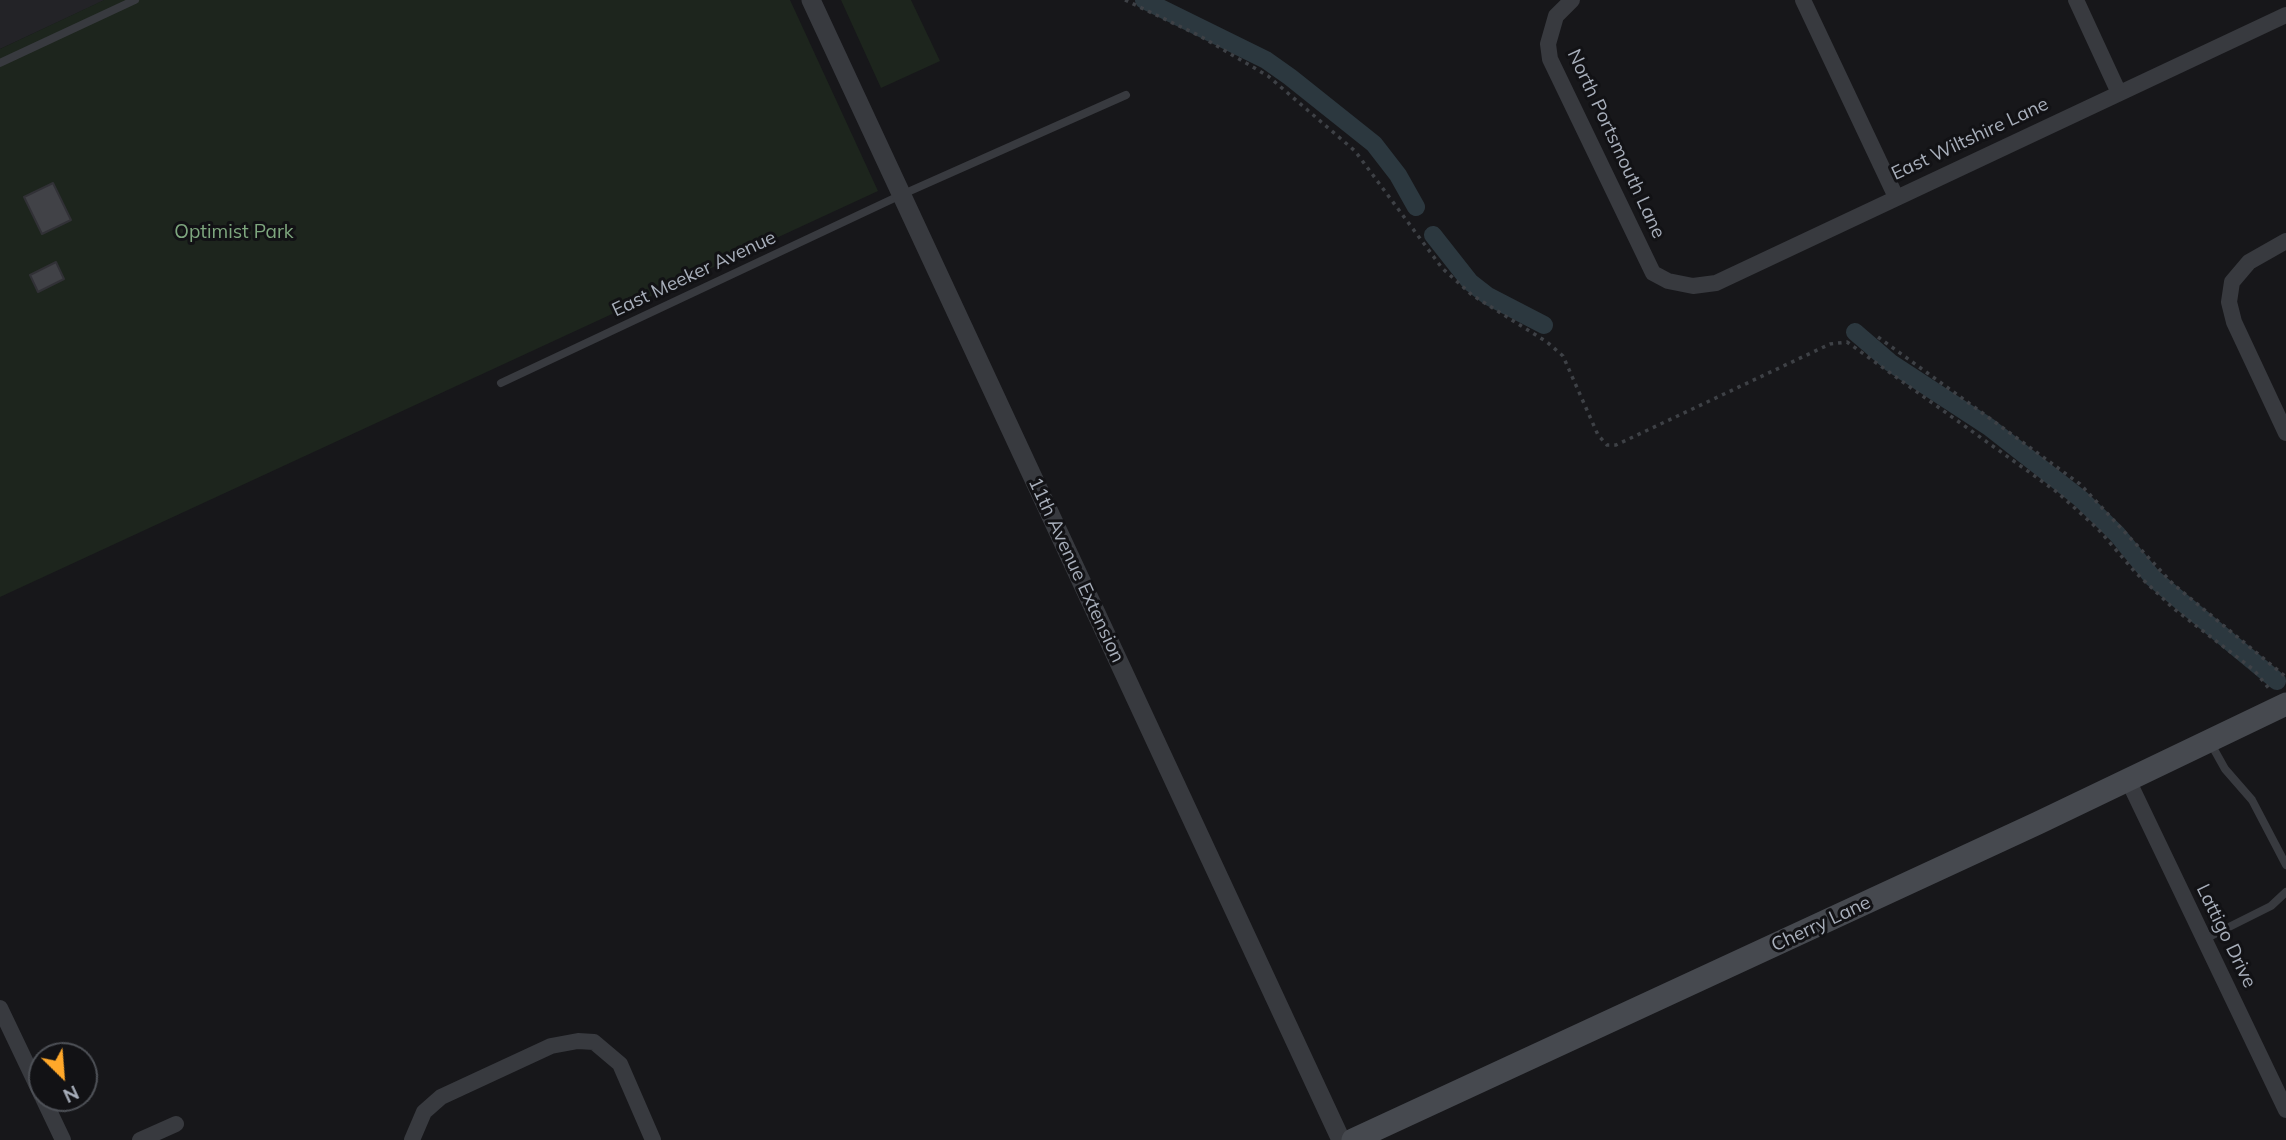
<!DOCTYPE html>
<html>
<head>
<meta charset="utf-8">
<style>
  body { margin:0 }
  #map { position:relative; width:2286px; height:1140px; overflow:hidden; background:#17171a; font-family:Mulish,sans-serif }
  canvas { display:block }
  .north { position:absolute; left:28px; top:1042px; width:70px; height:70px; box-sizing:border-box; background:#121215; border:2px solid #4e5157; border-radius:50%; rotate:155deg; font-size:19px; font-weight:700; line-height:28px; text-align:center; color:#a8afbb }
  .north::after { content:''; display:block; margin:auto; width:24px; height:32px; background:#ffa82a; clip-path:polygon(50% 0,100% 100%,50% 72%,0 100%) }
</style>
</head>
<body>
<div id="map">
<canvas width="2286" height="1140"></canvas>
<div class="north">N</div>
</div>
<script>
const context = document.querySelector('canvas').getContext('2d');
context.lineJoin = 'round';
function fill(path, color) {
  context.fillStyle = color;
  context.fill(path, 'evenodd');
}
function poly(rows) {
  const path = new Path2D();
  for (const r of rows) {
    path.moveTo(r[0], r[1]);
    for (let i = 2; i < r.length; i += 2) path.lineTo(r[i], r[i + 1]);
  }
  return path;
}
function trace(path, color, width, dash) {
  context.strokeStyle = color;
  context.lineWidth = width;
  context.lineCap = dash ? 'butt' : 'round';
  context.setLineDash(dash || []);
  context.stroke(path);
}
function label(font, color, halo, rows, align = 'center') {
  context.font = font + ' Mulish,sans-serif';
  context.lineWidth = 6;
  context.setLineDash([]);
  context.textBaseline = 'middle';
  context.strokeStyle = halo;
  context.fillStyle = color;
  for (const [text, x, y, turn = 0] of rows) {
    context.save();
    context.translate(x, y);
    context.rotate((+turn || 0) * Math.PI / 180);
    context.textAlign = isNaN(turn) ? turn : align;
    if (halo) context.strokeText(text, 0, 0);
    context.fillText(text, 0, 0);
    context.restore();
  }
}
fill(poly([
  [0,0,105,0,0,49]
]), '#232327');
fill(poly([
  [104,0,790,0,878,191,0,597,0,49],
  [841,0,911,0,940,61,881,88]
]), '#1d251d');
trace(poly([
  [1144,0,1266,60,1290,77,1374,144,1398,175,1416,207],
  [1433,235,1470,282,1488,296,1544,325],
  [1855,332,1891,363,1989,427,2081,499,2117,534,2153,578,2277,681]
]), '#2c383f', 18);
const building = poly([
  [53,183,71,220,42,234,24,197,53,183],
  [56,262,64,279,38,292,30,275,56,262]
]);
fill(building, '#414247');
trace(building, '#313136', 2);
trace(poly([
  [1125,0,1200,36,1268,76,1355,151,1442,268,1472,295,1547,342,1563,356,1598,435,1607,445,1616,445,1830,344,1847,342,2057,492,2098,529,2135,572,2173,608,2254,670,2271,691],
  [1878,337,2080,484,2173,584,2286,677]
]), '#3e4146', 3.5, [3.5, 5]);
trace(poly([
  [0,63,135,0],
  [501,383,901,195,1126,95],
  [2211,744,2225,769,2252,800,2286,865],
  [2205,939,2271,906,2286,892]
]), '#383a3f', 8);
trace(poly([
  [1572,0,1556,16,1548,44,1550,59,1653,273,1668,281,1693,286,1716,283,2286,15],
  [1803,0,1896,197],
  [2076,0,2119,93],
  [2286,241,2249,262,2232,282,2229,302,2234,322,2286,433],
  [2128,780,2286,1110],
  [0,1008,42,1096],
  [43,1098,63,1140],
  [140,1140,176,1124],
  [412,1140,424,1112,441,1097,551,1046,578,1041,594,1042,620,1064,653,1140]
]), '#383a3f', 16);
trace(poly([
  [811,0,1341,1140]
]), '#383a3f', 19);
trace(poly([
  [1353,1140,2038,823,2286,704]
]), '#46494f', 23);
label('19px', '#a8afbb', '#121215', [
  ["East Wiltshire Lane",1970,139,-25],
  ["North Portsmouth Lane",1616,144,65],
  ["East Meeker Avenue",694,274,-25],
  ["11th Avenue Extension",1076,570,65],
  ["Cherry Lane",1821,924,-25],
  ["Lattigo Drive",2226,936,64]
]);
label('19px', '#7ea77e', '#121215', [
  ["Optimist Park",234,232]
]);
</script>
</body>
</html>
